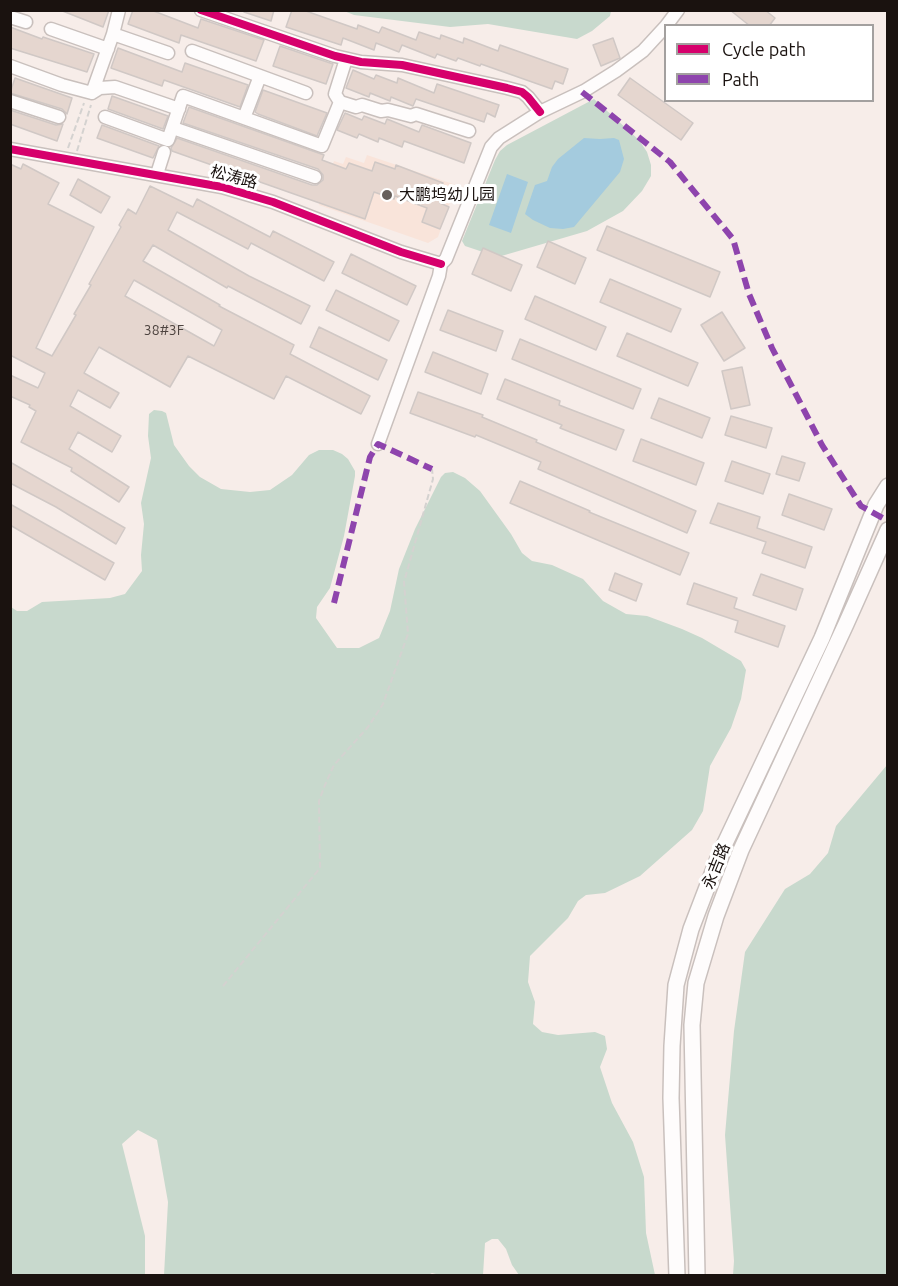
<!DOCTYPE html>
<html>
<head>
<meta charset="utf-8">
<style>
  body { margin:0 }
  #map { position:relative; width:898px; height:1286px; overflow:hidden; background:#f7ede9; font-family:Ubuntu,sans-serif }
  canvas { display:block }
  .frame { position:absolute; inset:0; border:12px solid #1a120f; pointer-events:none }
  .legend { position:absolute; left:664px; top:24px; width:210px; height:78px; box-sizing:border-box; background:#fff; border:2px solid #a3a09f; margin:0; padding:8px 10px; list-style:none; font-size:18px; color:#1a120f }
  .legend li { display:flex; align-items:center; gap:12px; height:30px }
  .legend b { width:30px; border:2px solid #a3a09f }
</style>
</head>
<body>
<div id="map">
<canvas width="898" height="1286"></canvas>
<div class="frame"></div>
<ul class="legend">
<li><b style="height:8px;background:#d6006c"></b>Cycle path</li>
<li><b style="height:8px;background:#8e44ad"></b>Path</li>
</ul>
</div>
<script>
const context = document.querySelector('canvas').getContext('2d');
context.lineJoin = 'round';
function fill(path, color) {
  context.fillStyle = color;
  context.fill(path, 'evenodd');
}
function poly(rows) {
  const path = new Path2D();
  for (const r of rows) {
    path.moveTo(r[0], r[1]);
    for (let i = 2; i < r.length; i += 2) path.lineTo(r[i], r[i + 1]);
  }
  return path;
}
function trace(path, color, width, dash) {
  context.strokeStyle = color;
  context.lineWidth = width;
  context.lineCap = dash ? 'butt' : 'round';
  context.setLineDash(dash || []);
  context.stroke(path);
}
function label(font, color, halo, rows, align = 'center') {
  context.font = font + ' Ubuntu,"Noto Sans SC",sans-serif';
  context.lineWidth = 6;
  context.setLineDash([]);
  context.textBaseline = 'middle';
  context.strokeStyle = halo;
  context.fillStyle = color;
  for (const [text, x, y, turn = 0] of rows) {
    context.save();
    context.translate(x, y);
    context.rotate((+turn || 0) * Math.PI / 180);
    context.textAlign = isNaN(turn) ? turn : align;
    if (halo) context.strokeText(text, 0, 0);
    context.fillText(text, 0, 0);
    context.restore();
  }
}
fill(poly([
  [367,155,456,185,438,237,428,243,319,205,334,161,343,164,346,157,364,163]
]), '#f9e4da');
fill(poly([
  [344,11,611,11,610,16,592,31,577,39,488,24,450,27,354,15],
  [594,99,639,140,647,152,651,165,651,176,642,191,623,211,587,231,498,257,465,246,462,241,495,160,500,151,507,145],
  [154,410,162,411,166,413,174,445,189,466,200,477,221,489,250,492,270,490,292,475,309,455,319,450,333,450,342,454,348,459,355,471,355,476,344,536,330,588,317,607,316,618,337,648,359,648,379,638,390,611,399,569,415,529,441,477,445,473,453,472,465,478,480,491,511,534,522,553,532,561,552,565,583,579,603,601,626,614,647,616,682,629,702,638,741,661,746,670,741,699,731,728,710,766,703,811,692,830,640,876,605,893,586,895,578,901,568,918,530,956,528,982,535,1002,533,1024,542,1032,558,1035,595,1032,605,1036,607,1049,600,1067,612,1103,633,1142,644,1177,646,1233,655,1275,519,1275,512,1265,506,1249,498,1239,492,1239,485,1243,483,1275,444,1276,432,1273,426,1276,164,1275,168,1202,157,1140,138,1130,122,1144,145,1236,145,1275,11,1275,11,607,17,611,27,611,42,602,110,598,125,594,142,571,141,555,144,524,141,503,151,458,148,436,149,414],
  [887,765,887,1275,733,1275,734,1261,725,1135,734,1031,745,952,785,889,810,874,828,853,836,826]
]), '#c8d9cd');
fill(poly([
  [584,138,600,139,614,138,619,140,624,159,620,172,574,227,563,229,550,228,533,220,525,214,535,185,547,181,552,167,558,159],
  [507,174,528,182,511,233,489,225]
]), '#a4cbde');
const building = poly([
  [60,10,109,10,103,27,60,10],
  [133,10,151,10,198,28,201,19,264,40,256,61,181,35,179,43,128,24,133,10],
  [244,10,274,10,271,21,244,12,244,10],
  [292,10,303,10,357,29,358,25,379,33,382,27,416,40,419,32,440,39,441,35,463,43,464,38,498,51,500,45,568,69,563,84,555,81,552,89,481,64,480,66,458,58,456,61,437,54,435,58,402,45,399,52,376,43,374,50,343,38,341,45,286,27,292,10],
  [730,10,765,10,775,18,769,26,750,26,730,10],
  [10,27,42,39,43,37,94,54,87,72,10,48,10,27],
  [613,38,620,58,601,66,593,45,613,38],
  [280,46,333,64,326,84,273,66,280,46],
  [118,48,182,72,185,63,248,85,240,107,164,80,162,86,111,68,118,48],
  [353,70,374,79,376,75,397,83,398,78,434,93,437,84,499,105,495,117,487,113,484,122,416,99,413,106,391,97,390,101,370,93,369,97,346,88,353,70],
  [15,78,72,98,67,114,62,109,10,93,15,78],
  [630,78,693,123,681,140,618,95,630,78],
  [263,90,327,113,317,136,258,114,255,112,263,90],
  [112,96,168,116,163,129,108,109,112,96],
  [189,107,324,155,322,160,346,169,349,163,372,171,375,162,395,169,396,165,443,183,440,192,443,194,440,203,449,207,440,229,422,222,427,208,395,196,394,199,374,192,365,219,172,151,171,148,177,138,312,185,317,185,323,180,323,175,318,169,183,123,189,107],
  [10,110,56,125,63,124,57,141,10,124,10,110],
  [345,113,362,120,364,116,385,124,387,119,419,132,422,125,471,143,464,163,404,141,402,147,379,138,378,142,359,134,357,138,337,130,345,113],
  [102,125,159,146,153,158,97,138,102,125],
  [10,164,21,169,23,164,59,183,48,204,94,227,36,348,52,356,76,315,74,314,91,285,89,284,121,227,119,225,128,209,136,214,150,186,193,207,197,199,270,237,273,231,334,262,324,281,251,243,248,249,177,212,168,230,249,276,310,306,301,324,228,286,227,288,153,245,143,261,220,305,219,306,294,345,290,354,370,396,361,414,286,376,274,399,188,356,170,387,99,347,84,373,119,393,110,408,78,390,70,406,121,436,112,452,78,432,69,449,129,487,119,502,71,471,72,468,21,442,36,411,29,407,30,405,10,396,10,375,38,388,45,373,10,355,10,164],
  [134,280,222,330,214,346,125,296,134,280],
  [78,179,110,197,101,213,70,195,78,179],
  [607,226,720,272,710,297,597,250,607,226],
  [548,241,586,258,575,284,537,267,548,241],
  [483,248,522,265,511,291,472,274,483,248],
  [351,254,416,286,407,305,342,273,351,254],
  [610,279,681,309,671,332,600,302,610,279],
  [336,290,399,321,389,341,326,310,336,290],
  [535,296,606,327,596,350,525,319,535,296],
  [448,310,503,331,496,351,440,330,448,310],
  [722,312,745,348,724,361,701,325,722,312],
  [319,327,387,360,378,380,310,347,319,327],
  [627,333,698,363,688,386,617,356,627,333],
  [520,339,641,389,633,409,512,359,520,339],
  [433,352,488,374,481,394,425,372,433,352],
  [742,367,750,405,731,409,722,371,742,367],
  [505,379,560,401,559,405,624,430,616,450,560,428,562,425,497,399,505,379],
  [418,392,483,415,482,417,537,440,536,442,696,511,687,533,538,469,541,462,476,435,475,437,410,413,418,392],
  [659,398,710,418,702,438,651,418,659,398],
  [731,416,772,428,766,448,725,435,731,416],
  [641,439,704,463,696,485,633,461,641,439],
  [782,456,805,463,799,481,776,474,782,456],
  [732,461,770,474,763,494,725,481,732,461],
  [10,462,125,528,116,544,56,507,10,483,10,462],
  [520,481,590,511,589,512,689,553,680,575,510,503,520,481],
  [789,494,832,509,824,530,782,515,789,494],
  [718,503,760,517,757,528,812,547,805,568,762,553,766,542,710,523,718,503],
  [10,504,114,563,105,580,10,525,10,504],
  [615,573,642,584,636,601,609,590,615,573],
  [761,574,803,589,796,610,753,595,761,574],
  [694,583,737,598,734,608,785,626,778,647,735,632,738,621,687,604,694,583]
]);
fill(building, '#e5d6cf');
trace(building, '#d0c8c5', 1.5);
const minor = poly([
  [201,10,335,56,361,62,402,65,507,88,522,92,528,97,540,112],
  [10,17,26,22],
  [666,26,678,10],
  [51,29,108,49],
  [113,34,168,53],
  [192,51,306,93],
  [346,59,335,94,340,102,356,107,362,105,381,111,388,110,411,116,416,114,469,131],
  [10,66,62,85,92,93,100,88,115,87,179,109],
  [92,93,113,34,119,10],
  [10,101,59,117],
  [105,117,168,140,183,96,322,146,340,102],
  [244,118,260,76],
  [173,128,315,177],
  [10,149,222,187,273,202,401,252,441,264],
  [157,174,164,152],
  [441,264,446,259,491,147,499,138,540,112,584,91,616,71,643,51,666,26],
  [378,444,439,276,441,264]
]);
const major = poly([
  [677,1276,671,1098,672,1046,676,985,691,929,719,856,822,638,876,505,888,486],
  [697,1276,692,1025,696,983,716,916,741,850,846,624,888,530]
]);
trace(minor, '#c9c0bd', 15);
trace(major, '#c9c0bd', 18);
trace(poly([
  [68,148,84,103],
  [77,151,91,105],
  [223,986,320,868,319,801,325,785,334,765,368,727,383,704,408,634,404,582,433,479,432,469]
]), '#d4d2d0', 2, [6, 3]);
trace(minor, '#fefcfc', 12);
trace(major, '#fefcfc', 15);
trace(poly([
  [582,92,670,162,733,239,749,294,772,348,822,445,861,506,888,521],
  [334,603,370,457,378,444,432,469]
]), '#8e44ad', 6, [12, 6]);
trace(poly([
  [201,10,335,56,361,62,402,65,507,88,522,92,528,97,540,112],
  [10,149,222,187,273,202,401,252,441,264]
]), '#d6006c', 8);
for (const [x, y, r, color] of [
  [387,195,6,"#675f5b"]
]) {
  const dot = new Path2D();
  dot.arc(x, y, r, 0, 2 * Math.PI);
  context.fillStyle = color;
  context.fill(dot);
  trace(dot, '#fff', 2);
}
label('14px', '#4e4440', null, [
  ["38#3F",164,330]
]);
label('16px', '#1a120f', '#fff', [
  ["松涛路",234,177,15],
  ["永吉路",716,866,-68]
]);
label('16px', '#1a120f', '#fff', [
  ["大鹏坞幼儿园",399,195]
], 'left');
</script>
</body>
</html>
